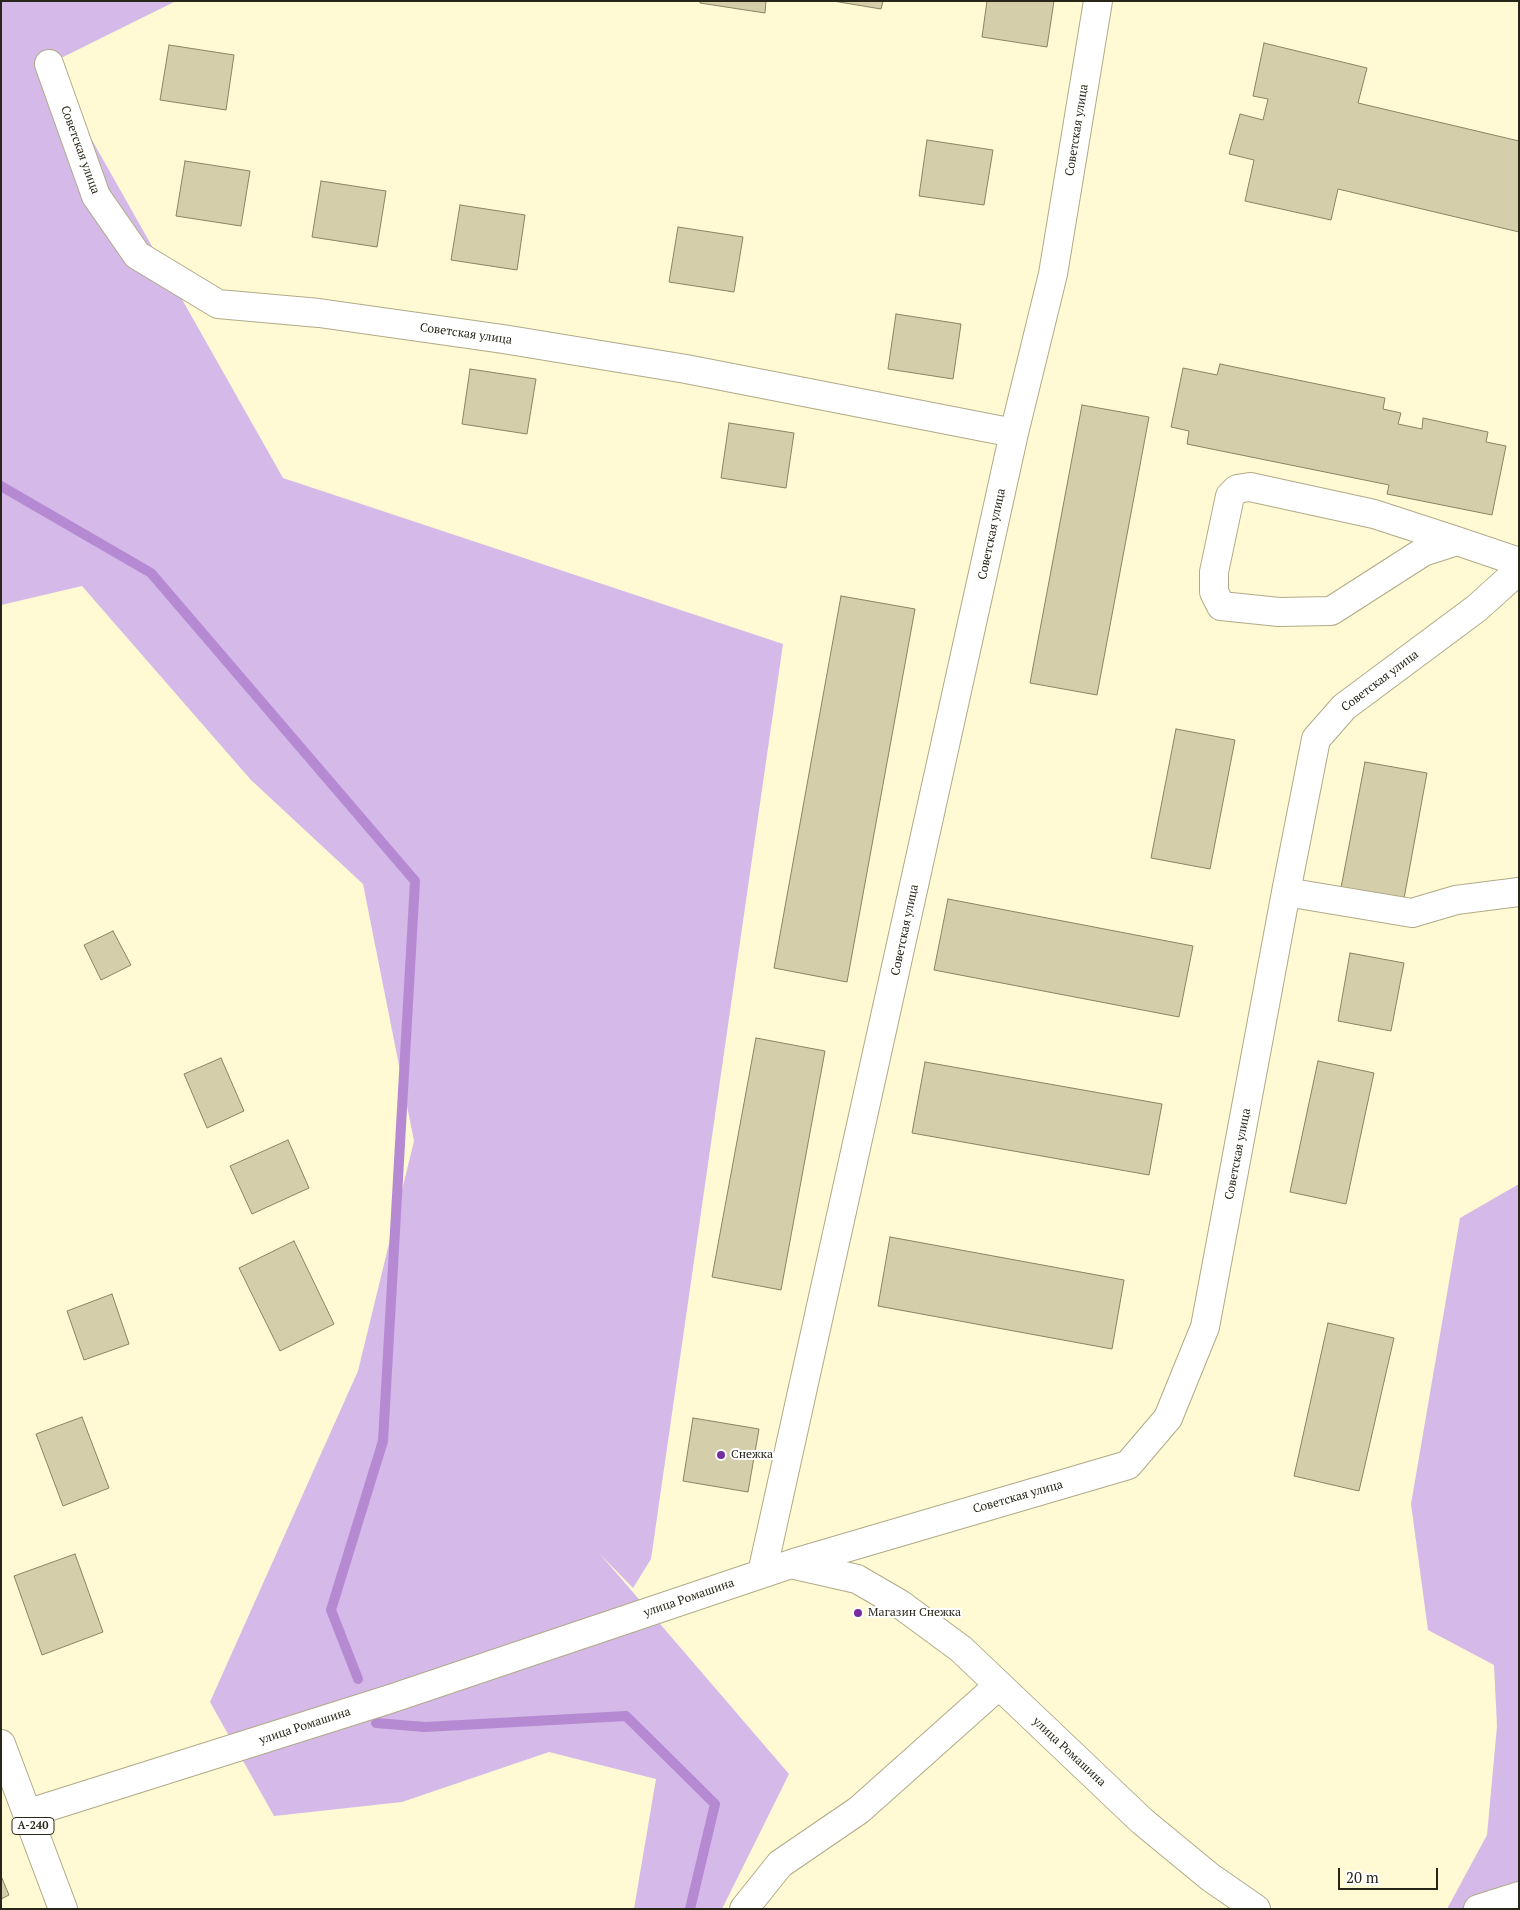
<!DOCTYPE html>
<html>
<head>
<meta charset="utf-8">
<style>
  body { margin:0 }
  #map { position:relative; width:1520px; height:1910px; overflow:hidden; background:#fff9d4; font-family:"PT Serif",serif }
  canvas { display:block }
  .frame { position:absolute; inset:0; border:2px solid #282618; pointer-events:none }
  .scale { position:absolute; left:1338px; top:1868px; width:100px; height:22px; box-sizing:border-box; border:2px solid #282618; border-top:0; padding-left:6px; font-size:15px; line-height:18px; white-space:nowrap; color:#282618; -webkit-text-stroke:4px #fff; paint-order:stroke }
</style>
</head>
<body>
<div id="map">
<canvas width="1520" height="1910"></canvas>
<div class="frame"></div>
<div class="scale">20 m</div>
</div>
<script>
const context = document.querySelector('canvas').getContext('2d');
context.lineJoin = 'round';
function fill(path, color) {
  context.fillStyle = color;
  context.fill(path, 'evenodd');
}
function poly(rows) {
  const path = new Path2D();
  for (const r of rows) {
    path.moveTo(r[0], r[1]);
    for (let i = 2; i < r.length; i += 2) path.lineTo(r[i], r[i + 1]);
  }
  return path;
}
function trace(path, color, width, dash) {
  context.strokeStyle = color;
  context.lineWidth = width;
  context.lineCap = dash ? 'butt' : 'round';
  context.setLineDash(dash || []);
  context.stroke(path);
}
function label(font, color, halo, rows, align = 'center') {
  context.font = font + ' "PT Serif",serif';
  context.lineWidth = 4;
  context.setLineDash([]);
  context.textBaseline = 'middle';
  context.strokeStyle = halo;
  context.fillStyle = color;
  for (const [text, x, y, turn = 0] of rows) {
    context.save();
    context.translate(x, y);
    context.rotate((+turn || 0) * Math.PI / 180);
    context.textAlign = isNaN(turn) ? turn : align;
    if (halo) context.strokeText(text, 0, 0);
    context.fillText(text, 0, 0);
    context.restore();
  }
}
fill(poly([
  [1,1,176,1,49,64,283,478,783,644,651,1559,633,1588,600,1554,789,1774,722,1909,634,1909,656,1779,549,1752,402,1802,274,1816,210,1702,358,1371,414,1141,363,884,251,780,82,586,1,605],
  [1519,1184,1519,1909,1447,1909,1487,1835,1497,1726,1494,1665,1428,1630,1411,1504,1460,1218]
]), '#d5b9e9');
trace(poly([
  [1,486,151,573,415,881,383,1441,331,1610,358,1679],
  [376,1723,425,1727,626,1716,715,1804,690,1909]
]), '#b58ad2', 10);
const building = poly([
  [700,1,766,1,765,13,700,3,700,1],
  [833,1,883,1,881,9,833,1],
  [987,1,1054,1,1047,47,982,37,987,1],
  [1264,43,1367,68,1358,103,1519,141,1519,232,1338,189,1331,220,1245,201,1254,160,1229,154,1240,114,1263,120,1268,99,1253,96,1264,43],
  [169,45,234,55,226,110,160,100,169,45],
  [927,140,993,150,984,205,919,196,927,140],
  [185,161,250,171,241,226,176,216,185,161],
  [321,181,386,191,377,247,312,237,321,181],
  [460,205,525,215,517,270,451,260,460,205],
  [678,227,743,237,734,292,669,282,678,227],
  [896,314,961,324,953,379,888,369,896,314],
  [1220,364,1385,398,1383,409,1401,413,1398,424,1422,429,1423,418,1488,432,1486,442,1506,446,1492,515,1387,494,1389,485,1187,444,1189,431,1171,427,1183,368,1217,375,1220,364],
  [470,369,536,379,527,434,462,424,470,369],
  [1082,405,1149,417,1097,695,1030,683,1082,405],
  [729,423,794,433,786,488,721,478,729,423],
  [841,596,915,609,847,982,774,968,841,596],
  [1176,729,1235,740,1210,869,1151,858,1176,729],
  [1365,762,1427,773,1403,904,1340,893,1365,762],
  [948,899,1193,946,1179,1017,934,970,948,899],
  [113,931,131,965,101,980,84,945,113,931],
  [1350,953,1404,963,1391,1031,1338,1021,1350,953],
  [756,1038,825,1051,781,1290,712,1277,756,1038],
  [221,1058,244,1111,207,1128,184,1074,221,1058],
  [1318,1061,1374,1073,1346,1204,1290,1192,1318,1061],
  [925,1062,1162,1104,1149,1175,912,1133,925,1062],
  [288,1140,309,1188,252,1214,230,1166,288,1140],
  [890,1237,1124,1280,1112,1349,878,1306,890,1237],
  [294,1241,334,1324,280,1351,239,1268,294,1241],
  [112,1294,129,1344,84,1360,67,1311,112,1294],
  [1328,1323,1394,1338,1359,1491,1294,1476,1328,1323],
  [82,1417,109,1488,63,1506,36,1434,82,1417],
  [693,1418,759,1429,748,1492,683,1481,693,1418],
  [75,1554,103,1632,42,1655,14,1576,75,1554],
  [1,1876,9,1895,1,1899,1,1876]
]);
fill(building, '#d4ceab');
trace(building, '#8a8463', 1);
const minor = poly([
  [49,64,96,196,137,255,218,304,319,313,503,339,686,369,1014,433],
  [1457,541,1423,552,1331,611,1279,612,1221,606,1214,592,1214,572,1230,496,1237,489,1250,487,1374,514,1457,541,1519,562],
  [1286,892,1412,913,1456,900,1519,892],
  [794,1563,1128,1465,1168,1418,1205,1327,1286,892,1316,739,1344,707,1477,608,1519,570],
  [762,1573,1014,433,1053,274,1098,1],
  [29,1813,390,1699,791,1564,857,1579,900,1604,961,1649,1142,1821,1210,1877,1256,1909],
  [744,1909,780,1864,859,1810,998,1686],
  [1478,1909,1519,1896]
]);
const major = poly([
  [1,1744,63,1909]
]);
trace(minor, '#b0aa88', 30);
trace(major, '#b0aa88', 30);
trace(minor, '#fff', 28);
trace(major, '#fff', 28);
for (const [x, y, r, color] of [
  [721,1455,5,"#772da0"],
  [858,1613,5,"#772da0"]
]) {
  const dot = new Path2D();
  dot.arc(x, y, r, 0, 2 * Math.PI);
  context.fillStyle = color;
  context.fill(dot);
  trace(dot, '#fff', 2);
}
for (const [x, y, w] of [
  [33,1826,42]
]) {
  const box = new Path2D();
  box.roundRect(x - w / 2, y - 8.5, w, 17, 4);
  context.fillStyle = '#fff';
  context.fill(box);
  trace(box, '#282618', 1);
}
label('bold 11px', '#282618', null, [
  ["А-240",33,1826]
]);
label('12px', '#282618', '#fff', [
  ["Советская улица",1077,130,-81],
  ["Советская улица",80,150,70],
  ["Советская улица",466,334,8],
  ["Советская улица",992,534,-78],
  ["Советская улица",1380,681,-37],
  ["Советская улица",905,930,-78],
  ["Советская улица",1238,1154,-79],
  ["Советская улица",1018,1497,-16],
  ["улица Ромашина",689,1598,-19],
  ["улица Ромашина",305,1726,-18],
  ["улица Ромашина",1069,1752,43]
]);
label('12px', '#282618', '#fff', [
  ["Снежка",731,1455],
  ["Магазин Снежка",868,1613]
], 'left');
</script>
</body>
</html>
